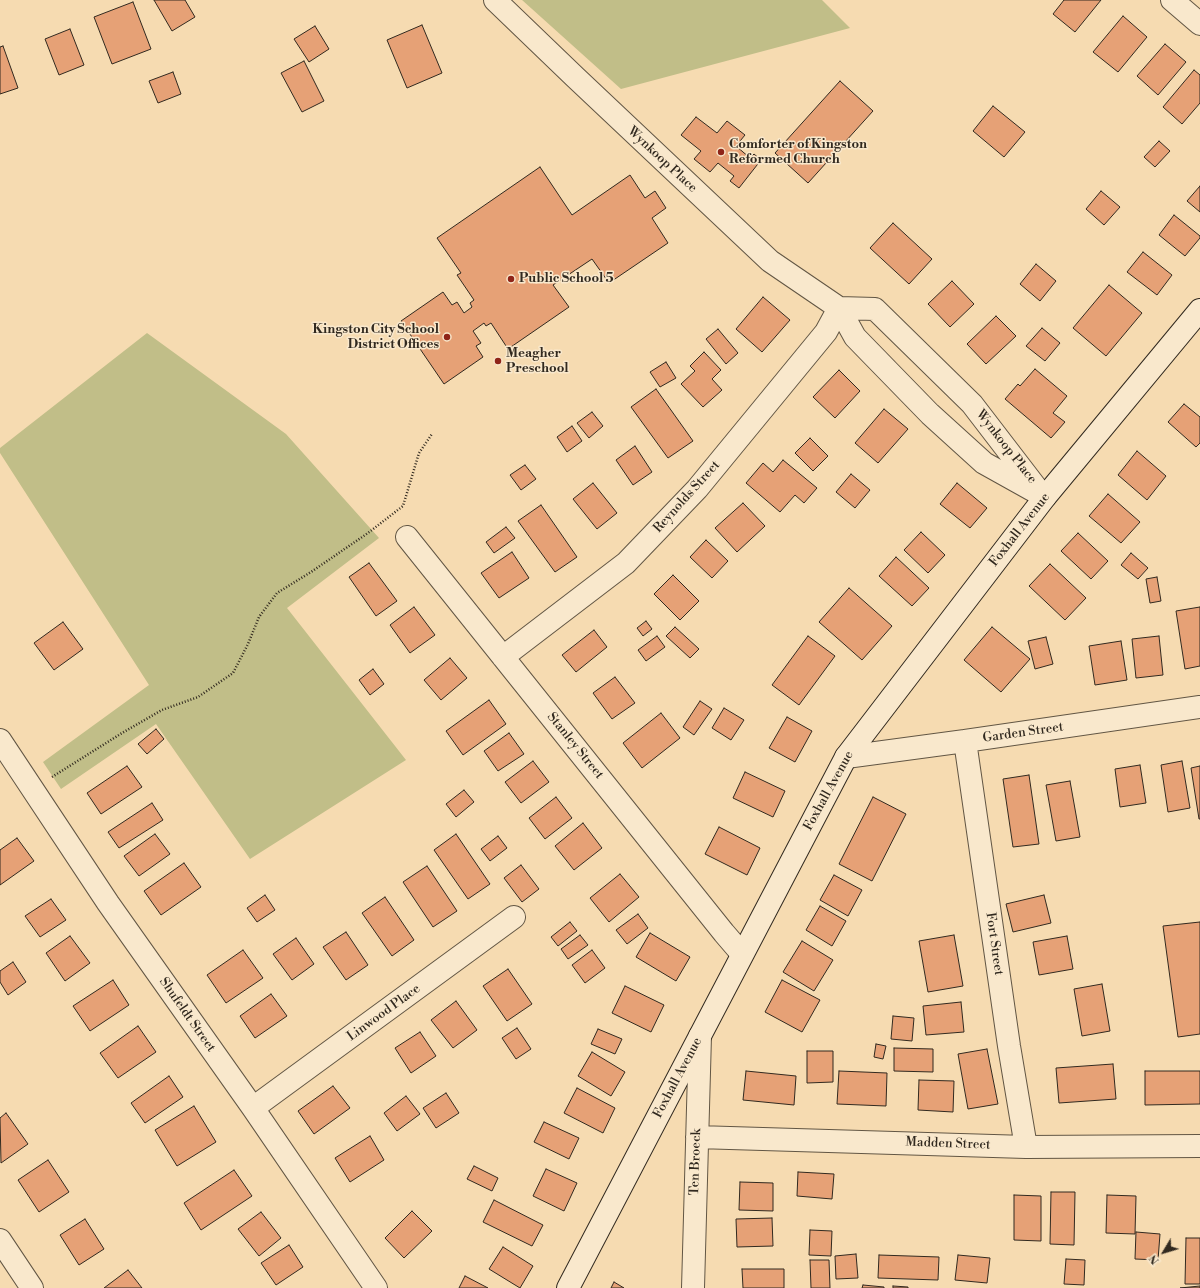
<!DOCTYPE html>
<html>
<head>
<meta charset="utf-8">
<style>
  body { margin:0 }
  #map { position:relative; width:1200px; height:1288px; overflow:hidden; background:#f6dbb1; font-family:"Libre Bodoni",serif }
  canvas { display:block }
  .north { position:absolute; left:1144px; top:1232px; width:40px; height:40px; -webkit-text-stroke:3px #f9e8cc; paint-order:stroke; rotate:232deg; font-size:11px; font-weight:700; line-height:16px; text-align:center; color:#31291f }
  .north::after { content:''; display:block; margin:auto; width:14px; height:18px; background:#31291f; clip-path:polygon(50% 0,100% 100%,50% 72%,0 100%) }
</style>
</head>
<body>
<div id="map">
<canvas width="1200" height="1288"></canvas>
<div class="north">N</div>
</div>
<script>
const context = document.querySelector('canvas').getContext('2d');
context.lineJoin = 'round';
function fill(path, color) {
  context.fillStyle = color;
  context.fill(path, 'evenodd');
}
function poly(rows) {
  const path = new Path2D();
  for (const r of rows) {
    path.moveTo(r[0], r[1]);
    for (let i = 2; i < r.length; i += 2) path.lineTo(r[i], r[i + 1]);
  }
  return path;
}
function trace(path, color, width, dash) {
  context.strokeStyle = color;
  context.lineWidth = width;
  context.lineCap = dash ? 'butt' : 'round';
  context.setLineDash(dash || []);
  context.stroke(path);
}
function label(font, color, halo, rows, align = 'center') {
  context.font = font + ' "Libre Bodoni",serif';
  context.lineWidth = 3;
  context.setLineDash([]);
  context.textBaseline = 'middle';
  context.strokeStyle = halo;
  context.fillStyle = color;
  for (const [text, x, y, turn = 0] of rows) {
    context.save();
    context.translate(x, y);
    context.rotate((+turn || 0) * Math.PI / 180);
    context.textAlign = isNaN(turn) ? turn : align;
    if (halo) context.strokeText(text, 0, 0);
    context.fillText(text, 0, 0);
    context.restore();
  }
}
fill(poly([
  [522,0,822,0,850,28,621,89],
  [147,333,286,434,379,538,287,608,406,760,250,859,156,724,61,789,43,762,149,685,0,453,0,448]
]), '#c1be88');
const building = poly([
  [154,0,185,0,195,17,172,31,154,0],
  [1064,0,1101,0,1075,32,1053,14,1064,0],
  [133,2,151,49,112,64,94,17,133,2],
  [1123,16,1147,37,1118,72,1093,52,1123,16],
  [422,25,442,73,407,88,387,40,422,25],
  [315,26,329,49,309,62,294,39,315,26],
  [70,29,84,65,59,75,45,39,70,29],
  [1165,44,1186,62,1158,95,1137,76,1165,44],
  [3,46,18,88,0,94,0,47,3,46],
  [304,61,324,101,302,112,281,73,304,61],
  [1194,70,1200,75,1200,103,1182,124,1163,107,1194,70],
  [173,72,181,94,158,103,149,81,173,72],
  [840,81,873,111,808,183,775,153,840,81],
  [993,106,1025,132,1004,157,973,131,993,106],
  [696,117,717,133,727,121,745,135,736,146,750,158,754,154,761,160,739,188,730,181,734,176,718,163,710,172,694,159,701,151,681,135,696,117],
  [1159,141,1170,151,1155,167,1144,157,1159,141],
  [540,167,572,215,630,175,645,198,655,191,666,208,652,218,668,243,609,283,592,259,553,285,569,307,508,349,491,323,486,326,484,323,473,331,481,343,476,346,483,357,444,384,401,321,443,292,452,305,457,302,464,313,472,307,470,303,474,300,457,275,461,273,437,238,540,167],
  [1200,186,1200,212,1187,201,1200,186],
  [1101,191,1120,207,1104,225,1086,209,1101,191],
  [1174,215,1200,236,1200,238,1185,256,1159,235,1174,215],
  [893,223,932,259,909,284,870,248,893,223],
  [1143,252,1172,275,1157,295,1127,272,1143,252],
  [1036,264,1056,281,1040,301,1020,284,1036,264],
  [952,281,974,304,950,327,928,304,952,281],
  [1109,285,1142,313,1106,356,1073,328,1109,285],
  [763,297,790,320,762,352,736,329,763,297],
  [996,316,1016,336,986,364,967,344,996,316],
  [1042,328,1060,343,1045,361,1026,346,1042,328],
  [718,329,738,353,726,364,706,339,718,329],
  [704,352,721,370,712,379,722,390,703,407,681,384,695,371,690,366,704,352],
  [666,362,676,378,660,387,650,372,666,362],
  [1035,369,1067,396,1053,413,1065,422,1051,438,1005,399,1018,384,1020,386,1035,369],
  [839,370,860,391,835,418,813,397,839,370],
  [656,389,693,441,668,458,631,407,656,389],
  [1184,404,1200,417,1200,443,1196,447,1168,422,1184,404],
  [884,409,908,429,878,463,855,443,884,409],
  [592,412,603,426,589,438,577,423,592,412],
  [572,426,582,441,567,452,557,437,572,426],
  [810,438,828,456,813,471,795,453,810,438],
  [635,446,652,472,633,485,616,460,635,446],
  [1137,451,1166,476,1147,500,1118,475,1137,451],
  [783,460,817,488,804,503,795,495,780,512,746,483,763,463,773,472,783,460],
  [525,465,536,479,521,490,510,475,525,465],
  [851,474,870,490,855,508,836,492,851,474],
  [593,483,617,513,597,529,573,499,593,483],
  [957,483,987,508,970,528,940,504,957,483],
  [1108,494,1140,522,1121,543,1089,516,1108,494],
  [743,503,765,526,737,552,715,528,743,503],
  [541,505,577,557,555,572,518,521,541,505],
  [506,527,515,538,494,553,486,542,506,527],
  [921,532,945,555,928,573,904,550,921,532],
  [1078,533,1108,561,1091,579,1061,551,1078,533],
  [706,540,728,561,712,578,690,557,706,540],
  [512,552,529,578,499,598,481,573,512,552],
  [1131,553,1148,568,1138,579,1121,565,1131,553],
  [896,557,929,588,912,606,879,576,896,557],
  [369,563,397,601,376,616,349,577,369,563],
  [1050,564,1086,598,1065,620,1029,586,1050,564],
  [673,575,699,601,680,620,654,594,673,575],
  [1157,577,1161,601,1150,603,1146,579,1157,577],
  [849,588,892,626,862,660,819,622,849,588],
  [414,607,435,635,410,653,390,625,414,607],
  [1200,607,1200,666,1185,669,1176,611,1200,607],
  [646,621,652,629,643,636,637,628,646,621],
  [63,622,83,649,54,670,34,643,63,622],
  [675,627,699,649,690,658,666,636,675,627],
  [992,627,1030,659,1001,692,964,660,992,627],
  [594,630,607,647,576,672,562,655,594,630],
  [657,636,665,647,646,661,638,650,657,636],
  [808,636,835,656,799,705,772,685,808,636],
  [1159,636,1163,675,1136,678,1132,639,1159,636],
  [1046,637,1053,664,1035,669,1028,641,1046,637],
  [1121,641,1127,680,1095,685,1089,646,1121,641],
  [450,658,467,678,441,700,424,680,450,658],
  [373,669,384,684,370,695,359,680,373,669],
  [615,677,635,703,612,719,593,693,615,677],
  [489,700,506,724,463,755,446,731,489,700],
  [700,701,712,709,694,735,683,727,700,701],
  [724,708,744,720,731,740,712,728,724,708],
  [661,713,680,738,642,768,623,743,661,713],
  [787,717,812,731,795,762,769,748,787,717],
  [156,729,164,739,147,754,138,744,156,729],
  [509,733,524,754,498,771,484,751,509,733],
  [533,761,549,782,521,803,505,782,533,761],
  [1182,761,1190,808,1168,812,1161,765,1182,761],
  [1140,765,1146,803,1120,807,1115,769,1140,765],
  [127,766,142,787,101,814,87,793,127,766],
  [1200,766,1200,819,1199,819,1191,768,1200,766],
  [745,772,785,791,773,817,733,798,745,772],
  [1029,775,1039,844,1013,847,1003,779,1029,775],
  [1070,781,1080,837,1056,841,1046,785,1070,781],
  [464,790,474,802,456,817,446,804,464,790],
  [556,797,572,818,545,839,529,818,556,797],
  [873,797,906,814,872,881,839,864,873,797],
  [152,803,163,820,119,848,108,832,152,803],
  [583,823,602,848,574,870,555,846,583,823],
  [719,827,760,848,747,875,705,854,719,827],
  [155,834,170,854,139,876,124,856,155,834],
  [456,834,490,884,468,899,434,850,456,834],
  [498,836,507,848,490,861,481,849,498,836],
  [17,838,34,861,0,885,0,850,17,838],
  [184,863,201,887,161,915,144,891,184,863],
  [521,865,539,889,522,902,504,878,521,865],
  [427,866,457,911,433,927,403,882,427,866],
  [620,874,639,897,609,922,590,898,620,874],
  [834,875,862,890,848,916,820,900,834,875],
  [265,895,275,910,257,922,247,908,265,895],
  [1044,895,1051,923,1013,932,1006,904,1044,895],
  [385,897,414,940,392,956,362,913,385,897],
  [51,899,66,920,40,937,25,916,51,899],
  [820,906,846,921,832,946,806,930,820,906],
  [638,914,648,928,627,944,616,930,638,914],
  [570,922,577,931,558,946,551,937,570,922],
  [1200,922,1200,1034,1178,1037,1163,926,1200,922],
  [346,932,368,965,346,980,323,947,346,932],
  [650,933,690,957,676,981,636,957,650,933],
  [580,935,588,945,568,959,561,949,580,935],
  [954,935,963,986,928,992,919,941,954,935],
  [70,936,90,963,65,981,46,953,70,936],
  [1067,936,1073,969,1039,975,1033,942,1067,936],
  [296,938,314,964,292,980,273,954,296,938],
  [802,941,833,960,814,991,783,972,802,941],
  [243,950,263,978,226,1003,207,975,243,950],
  [592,950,605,968,585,983,572,965,592,950],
  [13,962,26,982,8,995,0,982,0,971,13,962],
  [508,969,532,1004,507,1021,483,986,508,969],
  [113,980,129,1005,90,1031,73,1006,113,980],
  [782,980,820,1000,802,1032,765,1012,782,980],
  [1102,984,1110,1031,1082,1036,1074,989,1102,984],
  [625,986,664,1005,651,1032,612,1013,625,986],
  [271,994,287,1016,255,1038,240,1016,271,994],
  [456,1001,477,1030,453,1048,431,1020,456,1001],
  [961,1002,964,1032,926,1035,923,1006,961,1002],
  [893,1016,914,1018,912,1041,891,1039,893,1016],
  [138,1026,156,1052,118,1078,100,1053,138,1026],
  [517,1028,531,1049,516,1059,502,1038,517,1028],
  [598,1029,622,1039,615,1054,591,1044,598,1029],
  [420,1032,436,1056,411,1073,395,1048,420,1032],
  [876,1044,886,1046,883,1059,874,1057,876,1044],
  [894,1048,933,1049,933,1072,894,1071,894,1048],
  [987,1049,998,1104,968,1109,958,1054,987,1049],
  [807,1051,833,1051,833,1082,807,1083,807,1051],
  [592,1052,625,1072,611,1096,578,1076,592,1052],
  [1113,1064,1116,1099,1059,1103,1056,1068,1113,1064],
  [746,1071,796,1076,794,1105,743,1100,746,1071],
  [839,1071,887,1073,886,1106,837,1104,839,1071],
  [1145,1071,1200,1071,1200,1104,1145,1105,1145,1071],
  [169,1076,183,1097,145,1123,131,1103,169,1076],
  [919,1080,954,1081,953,1112,918,1110,919,1080],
  [333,1086,350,1108,314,1134,298,1111,333,1086],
  [577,1088,615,1108,603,1133,564,1113,577,1088],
  [446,1093,459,1113,436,1128,423,1108,446,1093],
  [406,1096,420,1114,397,1131,384,1113,406,1096],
  [194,1106,216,1142,177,1166,155,1130,194,1106],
  [6,1113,28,1144,1,1163,0,1118,6,1113],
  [544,1122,579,1138,569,1159,534,1142,544,1122],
  [370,1136,384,1160,350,1182,335,1158,370,1136],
  [48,1160,69,1192,39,1212,18,1180,48,1160],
  [474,1166,498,1178,492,1191,467,1179,474,1166],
  [546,1169,577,1183,564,1211,533,1196,546,1169],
  [234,1170,252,1196,201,1230,184,1203,234,1170],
  [798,1172,834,1174,832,1199,797,1196,798,1172],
  [740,1182,773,1183,773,1211,739,1210,740,1182],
  [1051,1192,1075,1192,1074,1245,1050,1244,1051,1192],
  [1014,1195,1041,1196,1041,1241,1014,1240,1014,1195],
  [1107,1195,1136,1196,1135,1234,1106,1233,1107,1195],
  [494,1200,543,1225,532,1246,483,1222,494,1200],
  [412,1211,432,1231,404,1258,385,1238,412,1211],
  [261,1212,281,1238,259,1256,238,1229,261,1212],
  [772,1218,773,1246,737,1247,736,1219,772,1218],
  [85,1219,104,1249,79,1265,60,1235,85,1219],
  [810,1230,832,1231,831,1256,809,1255,810,1230],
  [1136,1232,1160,1234,1158,1260,1135,1259,1136,1232],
  [1186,1238,1200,1238,1200,1284,1185,1284,1186,1238],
  [289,1245,303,1267,276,1285,261,1263,289,1245],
  [503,1247,533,1266,520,1288,489,1269,503,1247],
  [856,1254,858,1278,836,1279,835,1256,856,1254],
  [879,1255,939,1257,938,1280,878,1278,879,1255],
  [958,1255,990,1258,987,1283,955,1280,958,1255],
  [1066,1259,1085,1260,1084,1285,1064,1284,1066,1259],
  [810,1260,829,1260,830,1288,811,1288,810,1260],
  [742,1269,784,1269,784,1288,743,1288,742,1269],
  [128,1270,142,1288,104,1288,128,1270],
  [465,1276,488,1288,459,1288,465,1276],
  [614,1282,624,1288,611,1288,614,1282],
  [863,1285,884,1287,884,1288,862,1288,863,1285],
  [893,1286,908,1287,908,1288,893,1288,893,1286],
  [1200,1286,1200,1288,1180,1288,1200,1286]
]);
fill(building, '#e6a176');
trace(building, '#31291f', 1);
const street = poly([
  [495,0,575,77,770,261,839,308,855,337,930,414,984,463,1045,497],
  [1172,0,1200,24],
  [839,308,875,309,972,404,1038,490],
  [407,537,724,933,742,954],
  [503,657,626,563,697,489,826,332,839,308],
  [0,740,108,903,253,1108,376,1288],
  [965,741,1009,1046,1026,1147],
  [846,757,965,741,1200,707],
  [253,1108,514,917],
  [697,1137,1026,1147,1200,1146],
  [0,1240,32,1288],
  [693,1288,700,1036]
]);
const secondary = poly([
  [568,1288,846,757,1045,497,1200,310]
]);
trace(street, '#625644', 24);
trace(secondary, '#31291f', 24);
trace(poly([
  [52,777,122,733,162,710,198,697,233,673,248,644,259,617,277,593,311,572,368,533,403,506,419,453,432,434]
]), '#31291f', 2.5, [1, 2]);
trace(street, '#f9e8cc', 22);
trace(secondary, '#f9e8cc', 22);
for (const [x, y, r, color] of [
  [721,152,4,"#8f2418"],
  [511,279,4,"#8f2418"],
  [447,337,4,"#8f2418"],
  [498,361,4,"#8f2418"]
]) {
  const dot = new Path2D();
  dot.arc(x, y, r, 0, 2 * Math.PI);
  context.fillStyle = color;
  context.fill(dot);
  trace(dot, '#f9e8cc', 1.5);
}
label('bold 13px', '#31291f', '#f9e8cc', [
  ["Comforter of Kingston",729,145],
  ["Reformed Church",729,160],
  ["Public School 5",519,279],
  ["Kingston City School",439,330,"right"],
  ["District Offices",439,345,"right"],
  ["Meagher",506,354],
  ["Preschool",506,369]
], 'left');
label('13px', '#31291f', '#f9e8cc', [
  ["Wynkoop Place",662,160,43],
  ["Wynkoop Place",1006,447,52],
  ["Reynolds Street",687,497,-48],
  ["Foxhall Avenue",1020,530,-52],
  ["Garden Street",1023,733,-8],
  ["Stanley Street",575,746,51],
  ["Foxhall Avenue",829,791,-61],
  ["Fort Street",994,944,82],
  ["Linwood Place",384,1013,-36],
  ["Shufeldt Street",187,1015,55],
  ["Foxhall Avenue",678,1078,-62],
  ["Madden Street",948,1144,2],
  ["Ten Broeck",696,1162,-88]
]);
</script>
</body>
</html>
